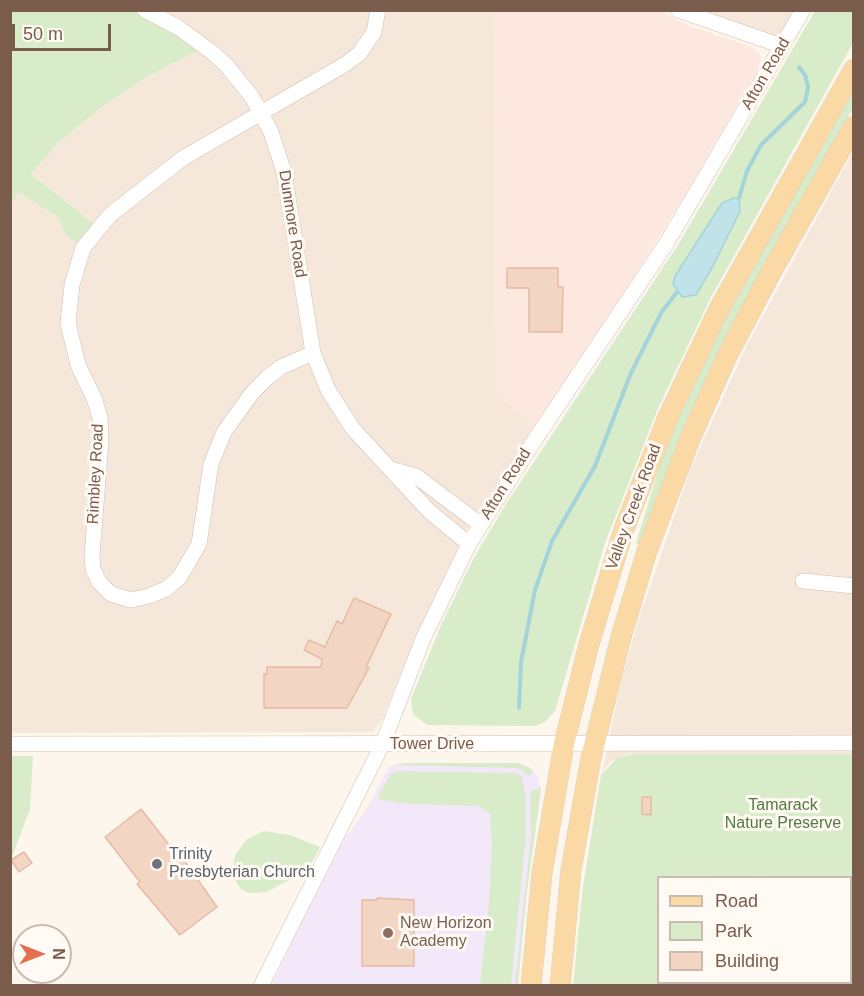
<!DOCTYPE html>
<html>
<head>
<meta charset="utf-8">
<style>
  body { margin:0 }
  #map { position:relative; width:864px; height:996px; overflow:hidden; background:#fdf6ec; font-family:Helvetica,sans-serif }
  canvas { display:block }
  .frame { position:absolute; inset:0; border:12px solid #7a5c4d; pointer-events:none }
  .legend { position:absolute; left:657px; top:876px; width:195px; height:108px; box-sizing:border-box; background:#fffaf3; border:2px solid #cabbb1; margin:0; padding:8px 10px; list-style:none; font-size:18px; color:#7a5c4d }
  .legend li { display:flex; align-items:center; gap:12px; height:30px }
  .legend b { width:30px; border:2px solid #cabbb1 }
  .north { position:absolute; left:12px; top:924px; width:60px; height:60px; box-sizing:border-box; background:#fffaf3; border:2px solid #cabbb1; border-radius:50%; rotate:90deg; font-size:16px; font-weight:700; line-height:24px; text-align:center; color:#7a5c4d }
  .north::after { content:''; display:block; margin:auto; width:21px; height:27px; background:#e76f51; clip-path:polygon(50% 0,100% 100%,50% 72%,0 100%) }
  .scale { position:absolute; left:12px; top:24px; width:99px; height:27px; box-sizing:border-box; border:3px solid #7a5c4d; border-top:0; padding-left:8px; font-size:18px; line-height:21px; white-space:nowrap; color:#7a5c4d; -webkit-text-stroke:4px #fffaf3; paint-order:stroke }
</style>
</head>
<body>
<div id="map">
<canvas width="864" height="996"></canvas>
<div class="frame"></div>
<ul class="legend">
<li><b style="height:8px;background:#fbd9a5"></b>Road</li>
<li><b style="height:16px;background:#d8ecc9"></b>Park</li>
<li><b style="height:16px;background:#f3d5c3"></b>Building</li>
</ul>
<div class="north">N</div>
<div class="scale">50 m</div>
</div>
<script>
const context = document.querySelector('canvas').getContext('2d');
context.lineJoin = 'round';
function fill(path, color) {
  context.fillStyle = color;
  context.fill(path, 'evenodd');
}
function poly(rows) {
  const path = new Path2D();
  for (const r of rows) {
    path.moveTo(r[0], r[1]);
    for (let i = 2; i < r.length; i += 2) path.lineTo(r[i], r[i + 1]);
  }
  return path;
}
function trace(path, color, width, dash) {
  context.strokeStyle = color;
  context.lineWidth = width;
  context.lineCap = dash ? 'butt' : 'round';
  context.setLineDash(dash || []);
  context.stroke(path);
}
function label(font, color, halo, rows, align = 'center') {
  context.font = font + ' Helvetica,sans-serif';
  context.lineWidth = 6;
  context.setLineDash([]);
  context.textBaseline = 'middle';
  context.strokeStyle = halo;
  context.fillStyle = color;
  for (const [text, x, y, turn = 0] of rows) {
    context.save();
    context.translate(x, y);
    context.rotate((+turn || 0) * Math.PI / 180);
    context.textAlign = isNaN(turn) ? turn : align;
    if (halo) context.strokeText(text, 0, 0);
    context.fillText(text, 0, 0);
    context.restore();
  }
}
fill(poly([
  [145,11,494,11,495,392,534,426,465,533,418,631,381,722,372,732,11,733,10,205,18,192,58,217,66,235,98,227,31,174,58,143,103,106,148,76,205,47],
  [678,11,803,11,782,46],
  [853,152,853,754,628,754,613,760,604,769,601,778,621,681,637,624,692,465,748,343]
]), '#f5e8da');
fill(poly([
  [494,11,661,11,689,26,752,47,759,52,761,59,758,69,682,200,628,286,534,426,495,392]
]), '#fde8e0');
fill(poly([
  [403,763,518,763,529,767,539,778,541,793,526,898,518,985,271,986,344,839,365,812,389,767]
]), '#f3e8fa');
fill(poly([
  [11,11,145,11,205,47,148,76,103,106,58,143,31,174,98,227,83,248,66,235,58,217,18,192,11,205],
  [815,11,853,11,853,43,711,297,659,406,605,543,555,711,545,722,535,726,427,725,413,714,411,699,442,623,475,556,506,504,678,245],
  [853,87,853,108,761,272,713,365,680,438,640,545,636,543,666,445,721,325],
  [632,754,853,754,853,985,573,986,582,893,601,775,617,758],
  [658,878,850,878,850,982,658,982],
  [12,756,33,756,30,809,11,859],
  [403,763,518,763,534,771,528,776,518,768,393,765],
  [395,771,514,773,522,776,526,800,526,836,511,985,480,985,489,903,492,843,490,814,479,806,409,804,377,799,390,775],
  [541,788,526,898,518,985,515,985,531,837,530,792],
  [264,831,290,835,320,847,304,877,289,880,266,892,249,893,241,889,236,882,233,869,235,855,247,839]
]), '#d8ecc9');
const water = poly([
  [734,198,739,198,740,211,713,266,696,295,682,297,673,284,675,276,722,203,734,198]
]);
fill(water, '#bfe3e8');
trace(water, '#a5d3da', 1.5);
trace(poly([
  [739,198,747,171,761,145,805,102,808,87,805,75,799,67],
  [519,708,521,662,535,590,552,541,595,466,631,373,661,313,677,292]
]), '#a5d3da', 4);
const building = poly([
  [507,268,558,268,558,287,563,287,562,332,529,332,529,288,507,288,507,268],
  [354,598,391,614,366,667,369,668,347,708,264,708,264,674,267,674,267,667,321,667,322,659,304,650,309,640,325,647,337,621,342,624,354,598],
  [642,797,651,797,651,815,642,814,642,797],
  [141,809,177,855,179,853,217,907,180,935,137,884,140,882,105,837,141,809],
  [24,852,32,863,19,872,11,860,24,852],
  [377,898,414,900,414,966,362,966,362,900,377,900,377,898]
]);
fill(building, '#f3d5c3');
trace(building, '#e6bba3', 1.5);
const minor = poly([
  [145,10,179,28,213,53,227,66,252,97,271,132,284,172,313,353,328,390,353,429,429,511,469,544],
  [678,10,782,46],
  [313,353,281,367,267,378,252,393,224,432,211,464,199,544,179,578,166,589,149,596,131,600,111,594,99,582,93,569,92,555,101,441,100,418,94,398,78,365,68,323,72,285,83,248,110,215,183,158,344,65,359,54,374,32,378,10],
  [394,470,416,476,481,525],
  [803,581,854,586],
  [10,744,854,743],
  [261,986,382,745,423,639,469,544,534,441,666,244,803,10]
]);
const major = poly([
  [531,986,542,873,564,744,589,644,624,529,668,417,719,309,854,69],
  [560,986,571,870,591,758,621,637,647,551,690,439,727,356,769,276,854,126]
]);
trace(minor, '#d1beb0', 16);
trace(major, '#dad1cd', 21);
trace(minor, '#fff', 15);
trace(major, '#fbd9a5', 20);
for (const [x, y, r, color] of [
  [157,864,6,"#6b7280"],
  [388,933,6,"#8d6e63"]
]) {
  const dot = new Path2D();
  dot.arc(x, y, r, 0, 2 * Math.PI);
  context.fillStyle = color;
  context.fill(dot);
  trace(dot, '#fffaf3', 2);
}
label('16px', '#7a5c4d', '#fffaf3', [
  ["Afton Road",766,74,-60],
  ["Dunmore Road",292,224,81],
  ["Rimbley Road",96,474,-87],
  ["Afton Road",506,484,-58],
  ["Valley Creek Road",634,507,-70],
  ["Tower Drive",432,745]
]);
label('16px', '#537a41', '#fffaf3', [
  ["Tamarack",783,806],
  ["Nature Preserve",783,824]
]);
label('16px', '#5b616d', '#fffaf3', [
  ["Trinity",169,855],
  ["Presbyterian Church",169,873]
], 'left');
label('16px', '#785e54', '#fffaf3', [
  ["New Horizon",400,924],
  ["Academy",400,942]
], 'left');
</script>
</body>
</html>
